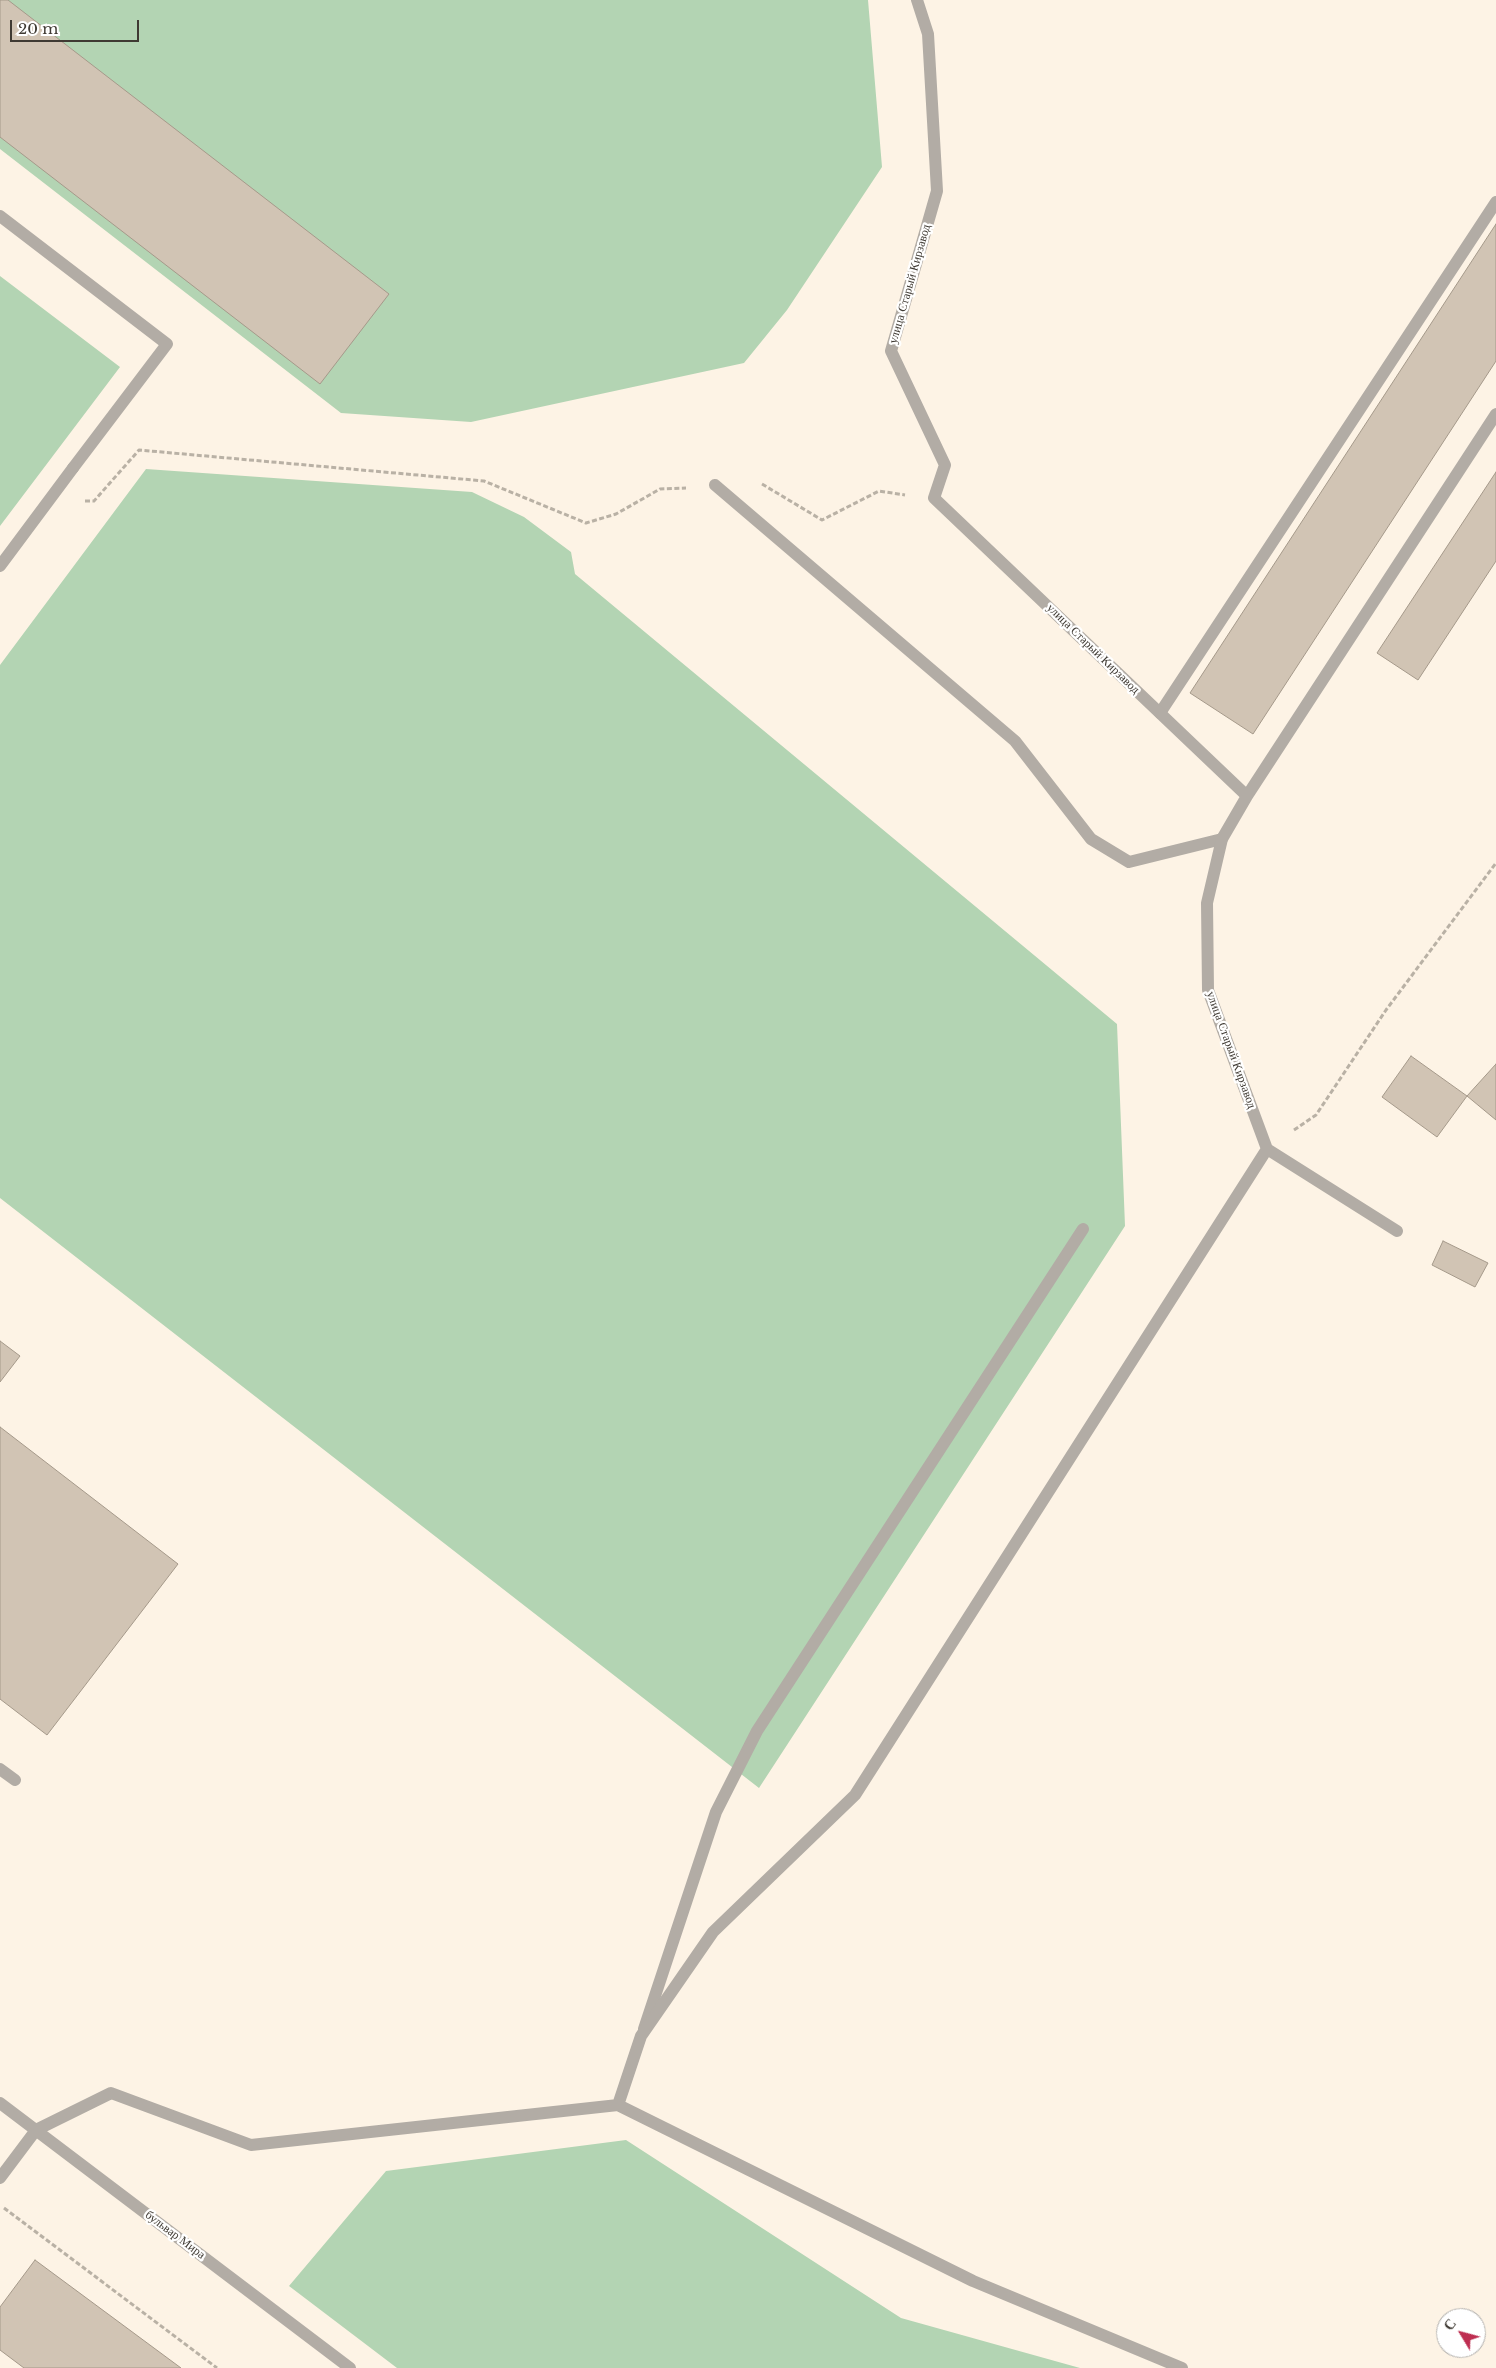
<!DOCTYPE html>
<html>
<head>
<meta charset="utf-8">
<style>
  body { margin:0 }
  #map { position:relative; width:1496px; height:2368px; overflow:hidden; background:#fdf3e5; font-family:"Libre Baskerville",serif }
  canvas { display:block }
  .north { position:absolute; left:1436px; top:2308px; width:50px; height:50px; box-sizing:border-box; background:#fff; border:1px solid #b2b0ad; border-radius:50%; rotate:307deg; font-size:14px; font-weight:700; line-height:20px; text-align:center; color:#3f3a33 }
  .north::after { content:''; display:block; margin:auto; width:18px; height:22px; background:#be2e51; clip-path:polygon(50% 0,100% 100%,50% 72%,0 100%) }
  .scale { position:absolute; left:10px; top:20px; width:129px; height:22px; box-sizing:border-box; border:2px solid #3f3a33; border-top:0; padding-left:6px; font-size:15px; line-height:18px; white-space:nowrap; color:#3f3a33; -webkit-text-stroke:4px #fff; paint-order:stroke }
</style>
</head>
<body>
<div id="map">
<canvas width="1496" height="2368"></canvas>
<div class="north">С</div>
<div class="scale">20 m</div>
</div>
<script>
const context = document.querySelector('canvas').getContext('2d');
context.lineJoin = 'round';
function fill(path, color) {
  context.fillStyle = color;
  context.fill(path, 'evenodd');
}
function poly(rows) {
  const path = new Path2D();
  for (const r of rows) {
    path.moveTo(r[0], r[1]);
    for (let i = 2; i < r.length; i += 2) path.lineTo(r[i], r[i + 1]);
  }
  return path;
}
function trace(path, color, width, dash) {
  context.strokeStyle = color;
  context.lineWidth = width;
  context.lineCap = dash ? 'butt' : 'round';
  context.setLineDash(dash || []);
  context.stroke(path);
}
function label(font, color, halo, rows, align = 'center') {
  context.font = font + ' "Libre Baskerville",serif';
  context.lineWidth = 4.5;
  context.setLineDash([]);
  context.textBaseline = 'middle';
  context.strokeStyle = halo;
  context.fillStyle = color;
  for (const [text, x, y, turn = 0] of rows) {
    context.save();
    context.translate(x, y);
    context.rotate((+turn || 0) * Math.PI / 180);
    context.textAlign = isNaN(turn) ? turn : align;
    if (halo) context.strokeText(text, 0, 0);
    context.fillText(text, 0, 0);
    context.restore();
  }
}
fill(poly([
  [0,0,868,0,882,167,787,310,744,363,471,422,341,413,0,149],
  [0,276,120,367,0,526],
  [146,469,472,492,524,517,571,552,575,574,1117,1024,1125,1226,759,1788,0,1198,0,665],
  [626,2140,901,2318,1080,2368,397,2368,289,2286,386,2171]
]), '#b3d4b3');
const building = poly([
  [0,0,8,0,389,294,320,384,0,137,0,0],
  [1496,224,1496,361,1253,734,1190,693,1496,224],
  [1496,472,1496,561,1418,680,1377,653,1496,472],
  [1411,1056,1467,1096,1437,1137,1382,1097,1411,1056],
  [1496,1064,1496,1120,1467,1096,1496,1064],
  [1443,1241,1488,1263,1475,1287,1432,1265,1443,1241],
  [0,1341,20,1356,0,1382,0,1341],
  [0,1427,178,1564,47,1735,0,1699,0,1427],
  [35,2260,181,2368,24,2368,0,2350,0,2307,35,2260]
]);
fill(building, '#d1c4b4');
trace(building, '#a5998a', 1);
trace(poly([
  [762,484,822,520,879,491,905,495],
  [85,501,94,501,139,450,484,481,586,523,616,514,660,489,686,488],
  [1294,1130,1316,1115,1386,1010,1496,863],
  [4,2208,217,2368]
]), '#b9b1a5', 3, [5, 2.5]);
trace(poly([
  [0,216,167,344,73,468],
  [715,485,1015,741,1091,839,1129,862,1222,839],
  [1160,713,1496,202],
  [0,1769,15,1780],
  [644,2029,716,1812,757,1731,1083,1229]
]), '#b2aca5', 12);
trace(poly([
  [917,0,928,34,937,191,891,351,945,465,934,498,1247,796,1222,839,1207,903,1208,990,1267,1149,1397,1231],
  [0,566,73,468],
  [1247,796,1496,414],
  [0,2103,350,2368],
  [618,2105,641,2036,713,1932,855,1795,1267,1149],
  [0,2178,36,2130,111,2093,251,2145,618,2105,973,2281,1182,2368]
]), '#b2aca5', 12);
label('12px', '#3f3a33', '#fff', [
  ["улица Старый Кирзавод",910,284,-74],
  ["улица Старый Кирзавод",1093,649,44],
  ["улица Старый Кирзавод",1231,1050,70],
  ["бульвар Мира",175,2235,37]
]);
</script>
</body>
</html>
